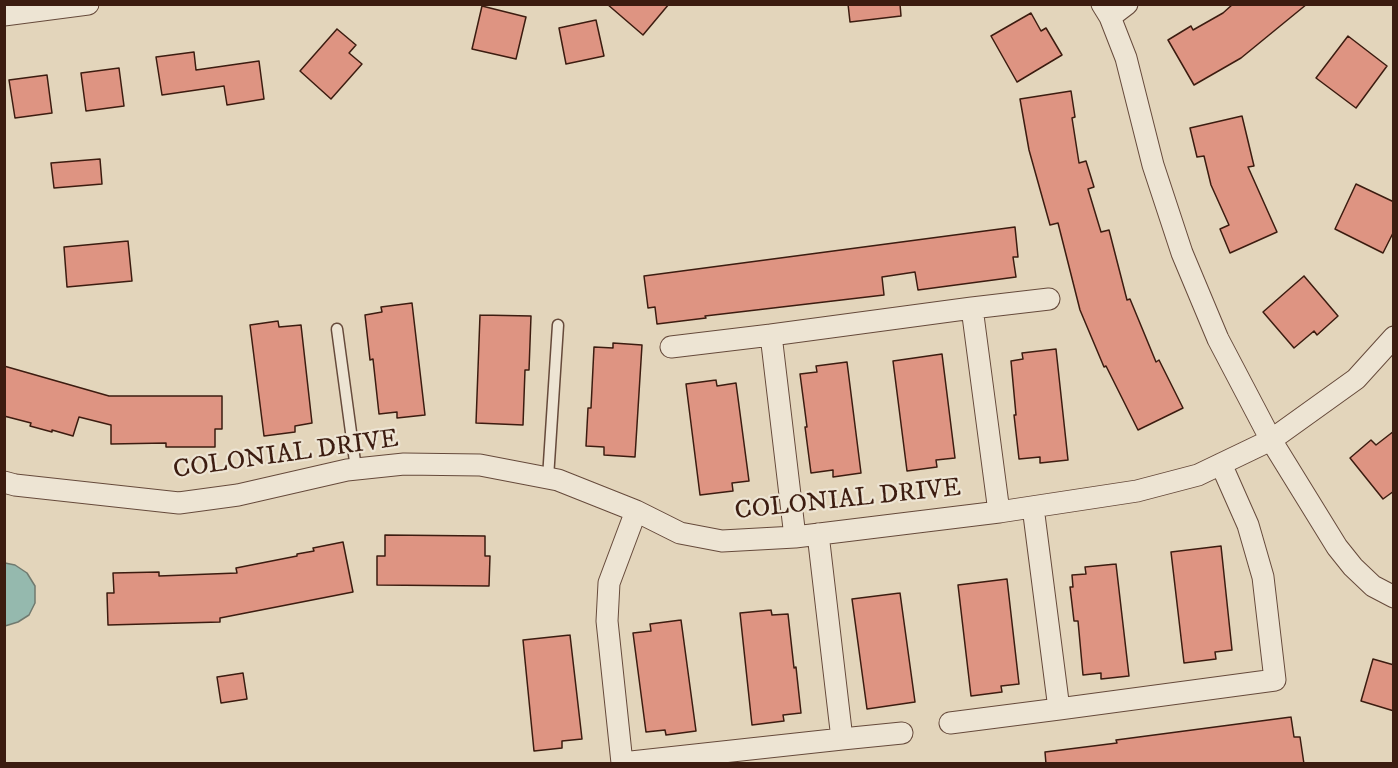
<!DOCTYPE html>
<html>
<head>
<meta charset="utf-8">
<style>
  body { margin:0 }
  #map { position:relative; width:1398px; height:768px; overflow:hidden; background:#e3d5bb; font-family:"IM FELL DW Pica",serif }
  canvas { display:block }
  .frame { position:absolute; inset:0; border:6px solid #3c1c10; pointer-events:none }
</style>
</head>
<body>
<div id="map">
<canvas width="1398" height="768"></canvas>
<div class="frame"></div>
</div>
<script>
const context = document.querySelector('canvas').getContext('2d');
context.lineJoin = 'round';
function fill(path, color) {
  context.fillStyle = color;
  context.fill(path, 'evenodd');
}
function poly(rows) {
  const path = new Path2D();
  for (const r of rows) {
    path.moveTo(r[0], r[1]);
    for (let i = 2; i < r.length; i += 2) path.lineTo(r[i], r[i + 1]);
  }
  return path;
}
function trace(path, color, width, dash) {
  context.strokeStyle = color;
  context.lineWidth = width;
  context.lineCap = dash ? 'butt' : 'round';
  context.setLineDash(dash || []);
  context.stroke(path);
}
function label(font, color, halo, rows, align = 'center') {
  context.font = font + ' "IM FELL DW Pica",serif';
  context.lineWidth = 4.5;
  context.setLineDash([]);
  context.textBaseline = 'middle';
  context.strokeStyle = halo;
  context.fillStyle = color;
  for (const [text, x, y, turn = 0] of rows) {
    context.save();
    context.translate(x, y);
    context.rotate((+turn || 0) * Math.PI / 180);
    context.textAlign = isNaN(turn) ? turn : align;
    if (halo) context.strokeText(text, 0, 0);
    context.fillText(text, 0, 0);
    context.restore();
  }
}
const water = poly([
  [5,563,15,565,27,573,35,586,35,603,29,615,18,622,5,626,5,563]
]);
fill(water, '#95b9ae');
trace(water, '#717a6f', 1.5);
const building = poly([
  [607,4,669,4,643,35,607,4],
  [848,4,900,4,901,16,850,22,848,4],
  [1233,4,1307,4,1241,58,1194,85,1168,40,1191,26,1193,30,1223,13,1233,4],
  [482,6,526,17,516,59,472,49,482,6],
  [1031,13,1041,31,1046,28,1062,55,1017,82,991,36,1031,13],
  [596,20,604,56,566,64,559,28,596,20],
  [337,29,356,45,349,53,362,64,331,99,300,71,337,29],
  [1348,36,1387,66,1356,108,1316,78,1348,36],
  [194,52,196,70,259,61,264,99,227,105,224,86,162,95,156,57,194,52],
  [119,68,124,106,86,111,81,73,119,68],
  [47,75,52,113,15,118,9,80,47,75],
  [1071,91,1075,117,1072,118,1079,163,1086,161,1094,187,1088,189,1101,232,1109,230,1127,300,1130,299,1156,362,1159,360,1183,408,1138,430,1106,366,1104,367,1080,310,1058,223,1050,225,1029,150,1020,99,1071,91],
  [1242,116,1254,166,1248,167,1277,232,1230,253,1220,229,1229,225,1211,185,1204,156,1197,157,1190,128,1242,116],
  [100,159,102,184,54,188,51,163,100,159],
  [1356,184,1394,202,1394,231,1383,253,1335,229,1356,184],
  [1015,227,1018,257,1013,257,1016,277,918,290,915,272,882,277,884,295,705,316,706,318,657,324,655,307,648,308,644,276,1015,227],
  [128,241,132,281,67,287,64,247,128,241],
  [1304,276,1338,316,1317,335,1314,331,1294,348,1263,312,1304,276],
  [412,303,425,415,397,418,397,412,379,414,373,359,370,360,365,315,382,312,381,307,412,303],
  [480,315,531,316,529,370,525,370,523,425,476,423,480,315],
  [278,321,279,327,301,325,312,423,295,426,295,432,264,436,250,325,278,321],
  [613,343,642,345,635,457,604,455,604,447,586,446,588,408,591,408,594,347,613,348,613,343],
  [1056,349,1068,460,1040,463,1040,457,1019,459,1014,415,1016,415,1011,361,1023,359,1022,353,1056,349],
  [942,354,955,458,936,460,937,467,907,471,893,361,942,354],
  [847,362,861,473,833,477,833,470,811,473,805,427,807,427,800,374,817,372,816,366,847,362],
  [4,366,109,396,222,396,222,429,215,429,215,447,166,447,166,443,111,444,111,425,79,417,73,436,52,430,52,432,30,426,31,423,4,416,4,366],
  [716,380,717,386,736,383,749,481,732,483,733,491,700,495,686,384,716,380],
  [1394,431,1394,491,1383,499,1350,458,1371,440,1376,445,1394,431],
  [385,535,485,536,485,556,490,556,489,586,377,585,377,556,385,556,385,535],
  [343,542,353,592,220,618,220,622,108,625,107,593,114,593,113,573,159,572,159,576,237,573,236,568,297,556,297,554,314,551,313,548,343,542],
  [1221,546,1232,650,1215,652,1216,659,1184,663,1171,552,1221,546],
  [1116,564,1129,676,1101,679,1101,673,1083,675,1078,621,1074,621,1070,587,1073,587,1072,575,1086,574,1085,567,1116,564],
  [1007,579,1019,684,1001,686,1002,692,971,696,958,585,1007,579],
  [900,593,915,702,867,709,852,599,900,593],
  [771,610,772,615,788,614,794,668,796,667,801,713,783,715,784,721,752,725,740,613,771,610],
  [681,620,696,731,666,735,665,730,646,732,633,633,651,631,650,624,681,620],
  [570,635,582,739,562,741,562,748,534,751,523,640,570,635],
  [1373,659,1394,665,1394,711,1361,701,1373,659],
  [243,673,247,699,221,703,217,677,243,673],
  [1291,717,1294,737,1300,737,1304,764,1046,764,1045,752,1117,743,1116,740,1291,717]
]);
fill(building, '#de9482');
trace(building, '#3c1c10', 1.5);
const service = poly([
  [337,329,356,469],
  [548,478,558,325]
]);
const minor = poly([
  [1102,4,1110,17,1126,58,1153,165,1182,253,1218,339,1271,440,1337,547,1353,567,1373,586,1394,597],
  [4,15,88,4],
  [1110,17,1127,4],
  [972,308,1049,299],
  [671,347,771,335],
  [4,482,15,485,179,503,238,495,347,470,404,464,480,465,558,480,636,511,680,533,722,541,795,537,999,512,1137,491,1198,475,1271,440,1356,379,1394,337],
  [1033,507,1059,709,1275,680,1263,577,1248,525,1221,464],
  [636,511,609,583,607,621,622,763,842,739,818,534],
  [795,537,771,335,972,308,999,512],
  [950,723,1059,709],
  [842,739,902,733]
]);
trace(service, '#664a3b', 13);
trace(minor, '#664a3b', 23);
trace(service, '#ede4d3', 10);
trace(minor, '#ede4d3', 21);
label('26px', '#3c1c10', '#ede4d3', [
  ["COLONIAL DRIVE",286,456,-8],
  ["COLONIAL DRIVE",848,501,-6]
]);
</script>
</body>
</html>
